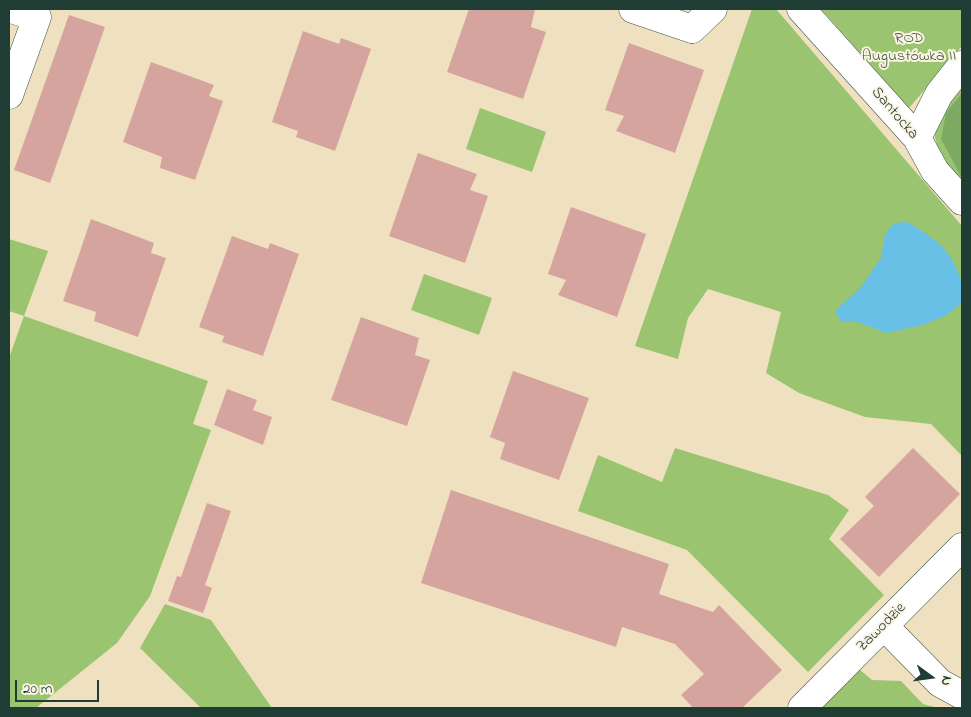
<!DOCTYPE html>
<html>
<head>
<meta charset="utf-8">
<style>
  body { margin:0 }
  #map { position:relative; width:971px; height:717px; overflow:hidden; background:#efe1c0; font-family:"Indie Flower",sans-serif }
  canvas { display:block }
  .frame { position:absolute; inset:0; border:10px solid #1f3d34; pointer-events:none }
  .north { position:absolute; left:906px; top:652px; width:50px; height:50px; -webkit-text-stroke:4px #fcf5e5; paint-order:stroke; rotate:104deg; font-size:14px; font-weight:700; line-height:20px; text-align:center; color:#1f3d34 }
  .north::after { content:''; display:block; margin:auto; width:18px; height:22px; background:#1f3d34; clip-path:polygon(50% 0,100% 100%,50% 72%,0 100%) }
  .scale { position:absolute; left:15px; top:680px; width:84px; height:22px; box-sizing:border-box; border:2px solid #1f3d34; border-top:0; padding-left:6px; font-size:15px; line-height:18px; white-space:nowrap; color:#1f3d34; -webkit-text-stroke:4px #fcf5e5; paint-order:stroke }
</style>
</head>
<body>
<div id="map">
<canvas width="971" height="717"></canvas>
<div class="frame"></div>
<div class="north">N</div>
<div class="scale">20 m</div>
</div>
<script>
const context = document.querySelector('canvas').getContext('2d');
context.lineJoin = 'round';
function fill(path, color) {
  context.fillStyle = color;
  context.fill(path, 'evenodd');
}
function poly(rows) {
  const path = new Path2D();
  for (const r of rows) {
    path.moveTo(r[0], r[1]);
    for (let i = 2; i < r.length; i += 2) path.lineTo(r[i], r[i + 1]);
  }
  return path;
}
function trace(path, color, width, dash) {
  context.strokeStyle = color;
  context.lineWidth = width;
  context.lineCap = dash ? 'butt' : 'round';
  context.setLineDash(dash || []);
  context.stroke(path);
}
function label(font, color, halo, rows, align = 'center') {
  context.font = font + ' "Indie Flower",sans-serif';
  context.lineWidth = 4;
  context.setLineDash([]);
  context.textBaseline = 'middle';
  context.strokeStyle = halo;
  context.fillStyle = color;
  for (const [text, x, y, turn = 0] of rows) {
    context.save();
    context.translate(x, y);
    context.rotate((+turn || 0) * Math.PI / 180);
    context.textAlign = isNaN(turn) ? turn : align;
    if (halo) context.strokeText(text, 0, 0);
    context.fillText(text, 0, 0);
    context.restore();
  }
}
fill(poly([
  [752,9,776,9,962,226,962,456,931,424,865,417,799,393,766,373,781,312,708,289,688,318,678,359,635,346],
  [821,9,962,9,962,46,909,108],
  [962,82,962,190,940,155,935,138,935,119],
  [480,108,546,132,532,172,466,149],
  [9,239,48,251,24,316,208,381,193,424,211,430,150,596,117,643,36,708,9,708,9,358,24,316,9,311],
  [424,274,492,298,479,335,411,310],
  [675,448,828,495,849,510,829,539,884,595,808,672,687,550,578,511,598,455,662,482],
  [165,604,211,620,272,708,201,708,140,648],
  [859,669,872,680,901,681,923,704,938,708,821,708]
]), '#9bc470');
fill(poly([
  [962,93,962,178,941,139,946,113]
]), '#7caa62');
fill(poly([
  [907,222,921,230,942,246,953,261,962,282,962,302,947,315,922,325,887,333,858,322,841,322,835,311,860,288,881,258,885,234,894,223]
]), '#68c0e6');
fill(poly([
  [469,9,535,9,531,27,546,32,523,99,447,72],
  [69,15,105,27,50,183,14,170],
  [303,31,339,44,341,38,371,49,335,151,296,137,298,131,272,122],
  [629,43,704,70,675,153,616,131,624,116,605,110],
  [151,62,214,85,209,96,223,101,195,180,160,168,162,157,123,142],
  [418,153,477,174,470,190,488,196,465,263,389,236],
  [571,207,646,234,617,317,558,295,566,280,548,274],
  [91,219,154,243,151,253,166,258,138,337,94,321,96,312,63,301],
  [232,236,268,249,270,243,299,254,263,356,222,342,224,336,199,327],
  [361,317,419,338,415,355,430,360,407,426,331,400],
  [513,371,589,398,559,480,500,459,505,443,490,437],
  [227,389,257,400,253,410,272,417,263,445,214,425],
  [913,448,960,494,879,577,840,539,874,506,865,497],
  [451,490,669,564,659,594,713,612,719,605,782,670,742,708,693,708,681,695,704,674,675,644,622,627,616,647,421,583],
  [207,503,231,511,205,585,212,588,203,613,168,601,177,576,181,577]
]), '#d6a49e');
const minor = poly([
  [633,9,692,29,713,9],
  [801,9,917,138,935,171,962,201],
  [9,95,37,17,11,9],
  [917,138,939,94,962,65],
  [884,626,940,683,962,695],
  [802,708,962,547]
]);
trace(minor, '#3e5649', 29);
trace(minor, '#fff', 28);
label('16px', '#3e5f43', '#fcf5e5', [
  ["ROD",909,39],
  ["Augustówka II",909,57]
]);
label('16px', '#1f3d34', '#fcf5e5', [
  ["Santocka",894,114,49],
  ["Zawodzie",882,628,-45]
]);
</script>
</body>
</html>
